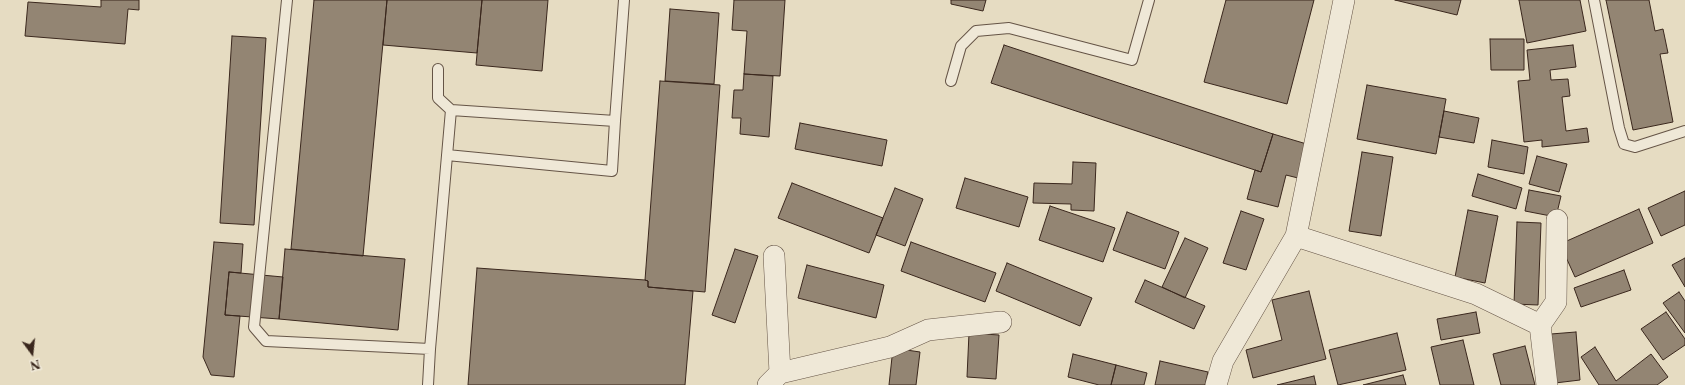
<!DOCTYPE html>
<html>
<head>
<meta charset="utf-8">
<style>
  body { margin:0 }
  #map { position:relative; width:1685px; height:385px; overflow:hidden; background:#e6dcc2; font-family:"Libre Caslon Text",serif }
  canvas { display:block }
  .north { position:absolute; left:12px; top:333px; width:40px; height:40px; -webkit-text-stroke:3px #efe8d7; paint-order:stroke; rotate:165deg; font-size:11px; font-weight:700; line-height:16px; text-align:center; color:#3a271d }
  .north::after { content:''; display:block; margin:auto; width:14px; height:18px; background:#3a271d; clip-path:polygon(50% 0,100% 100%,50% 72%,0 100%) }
</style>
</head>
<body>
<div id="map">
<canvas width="1685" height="385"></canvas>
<div class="north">N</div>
</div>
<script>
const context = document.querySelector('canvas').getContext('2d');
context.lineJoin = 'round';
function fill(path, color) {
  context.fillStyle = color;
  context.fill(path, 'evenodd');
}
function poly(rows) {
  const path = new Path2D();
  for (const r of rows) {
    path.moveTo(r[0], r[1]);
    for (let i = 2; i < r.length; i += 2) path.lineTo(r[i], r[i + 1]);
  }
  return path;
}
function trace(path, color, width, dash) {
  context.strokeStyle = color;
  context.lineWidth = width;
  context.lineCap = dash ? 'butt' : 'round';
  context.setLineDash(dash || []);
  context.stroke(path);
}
const building = poly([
  [101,0,139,0,139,10,128,9,125,44,25,36,28,2,101,7,101,0],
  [314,0,387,0,363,256,291,249,314,0],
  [387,0,482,0,477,53,383,45,387,0],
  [482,0,548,0,542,71,476,65,482,0],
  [734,0,785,0,780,76,744,74,747,31,732,30,734,0],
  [951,0,986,0,983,11,951,4,951,0],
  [1226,0,1314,0,1287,104,1204,82,1226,0],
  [1395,0,1461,0,1457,15,1395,0],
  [1519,0,1580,0,1586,31,1527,43,1519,0],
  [1606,0,1649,0,1655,31,1663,29,1668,53,1660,54,1673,122,1633,130,1606,0],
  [670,9,719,13,714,84,665,81,670,9],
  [232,36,266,38,254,225,220,223,232,36],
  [1490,39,1524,39,1524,70,1491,70,1490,39],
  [1004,45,1273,134,1261,172,991,83,1004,45],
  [1573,45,1576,67,1550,70,1551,80,1568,79,1570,96,1562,97,1566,131,1587,128,1589,142,1542,147,1542,140,1524,142,1518,81,1530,80,1527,50,1573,45],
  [744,74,773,76,769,137,740,134,741,118,732,118,734,90,743,90,744,74],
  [660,81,720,85,705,292,648,287,648,281,645,280,660,81],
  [1367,85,1446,99,1436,154,1357,139,1367,85],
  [1444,111,1479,118,1474,143,1439,137,1444,111],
  [800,123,887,140,882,166,795,149,800,123],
  [1273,134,1310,145,1302,179,1286,175,1278,207,1247,199,1255,170,1261,172,1273,134],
  [1492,140,1528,147,1524,174,1488,167,1492,140],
  [1362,152,1393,157,1381,236,1349,231,1362,152],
  [1537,156,1567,164,1559,192,1529,184,1537,156],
  [1073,162,1096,163,1094,211,1071,210,1071,204,1033,203,1034,183,1072,184,1073,162],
  [1478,174,1522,188,1516,209,1472,196,1478,174],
  [965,178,1028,197,1019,227,956,208,965,178],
  [792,183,883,218,869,253,778,218,792,183],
  [895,188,923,199,905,246,876,235,895,188],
  [1529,190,1561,196,1556,217,1525,211,1529,190],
  [1685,191,1685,225,1661,236,1648,208,1685,191],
  [1050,206,1115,228,1103,262,1039,240,1050,206],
  [1639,209,1653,243,1575,277,1560,244,1639,209],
  [1468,210,1498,216,1485,283,1455,277,1468,210],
  [1241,211,1264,219,1246,270,1223,263,1241,211],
  [1127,212,1179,232,1165,269,1113,250,1127,212],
  [1517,222,1541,223,1538,305,1514,304,1517,222],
  [1185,238,1208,248,1185,298,1162,287,1185,238],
  [214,242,243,244,241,273,229,272,225,315,240,316,234,377,211,375,203,357,214,242],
  [911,242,996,273,985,302,901,271,911,242],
  [285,249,405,259,398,330,279,319,285,249],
  [735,249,758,256,735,323,712,315,735,249],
  [1685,258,1685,287,1672,265,1685,258],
  [1007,263,1092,298,1080,326,996,291,1007,263],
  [807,265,884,285,876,318,798,298,807,265],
  [477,268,645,280,648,281,648,287,693,291,685,385,468,385,477,268],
  [1624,270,1631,290,1581,307,1574,288,1624,270],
  [229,272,283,277,279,319,225,315,229,272],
  [1145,280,1205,306,1194,329,1135,302,1145,280],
  [1309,291,1326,359,1253,378,1246,350,1282,340,1272,300,1309,291],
  [1679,292,1685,301,1685,333,1663,303,1679,292],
  [1476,312,1480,333,1441,340,1437,319,1476,312],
  [1666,312,1685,339,1685,345,1663,360,1641,329,1666,312],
  [1576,332,1580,380,1555,383,1551,334,1576,332],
  [969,333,999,335,996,379,967,377,969,333],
  [1397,333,1406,370,1338,385,1329,350,1397,333],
  [1463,340,1474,385,1440,385,1431,347,1463,340],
  [1525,346,1535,385,1501,385,1493,354,1525,346],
  [1595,347,1616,381,1651,354,1668,377,1657,385,1599,385,1581,357,1595,347],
  [893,348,920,352,916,385,889,385,893,348],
  [1073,354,1116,365,1111,385,1099,385,1068,377,1073,354],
  [1160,361,1208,372,1205,385,1155,385,1160,361],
  [1116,365,1147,373,1144,385,1111,385,1116,365],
  [1403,375,1406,385,1363,385,1403,375],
  [1314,376,1316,385,1277,385,1314,376]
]);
fill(building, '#938573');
trace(building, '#3a271d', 1);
const lane = poly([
  [287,0,254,327,266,341,430,349],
  [1594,0,1619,128,1624,144,1635,147,1685,131],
  [951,81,961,46,976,31,1009,28,1132,60,1149,0],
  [451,110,615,121,624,0],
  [447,155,612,171,615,121],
  [428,385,430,349,451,110,438,98,438,69]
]);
const street = poly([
  [1296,236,1476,294,1540,325],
  [774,256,780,373],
  [768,385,780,373,890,347,928,330,1001,322],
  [1216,385,1223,361,1296,236,1344,0],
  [1547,385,1540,325,1556,302,1557,220]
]);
trace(lane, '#655446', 12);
trace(street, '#655446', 22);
trace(lane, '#efe8d7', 10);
trace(street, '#efe8d7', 21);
</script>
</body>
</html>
